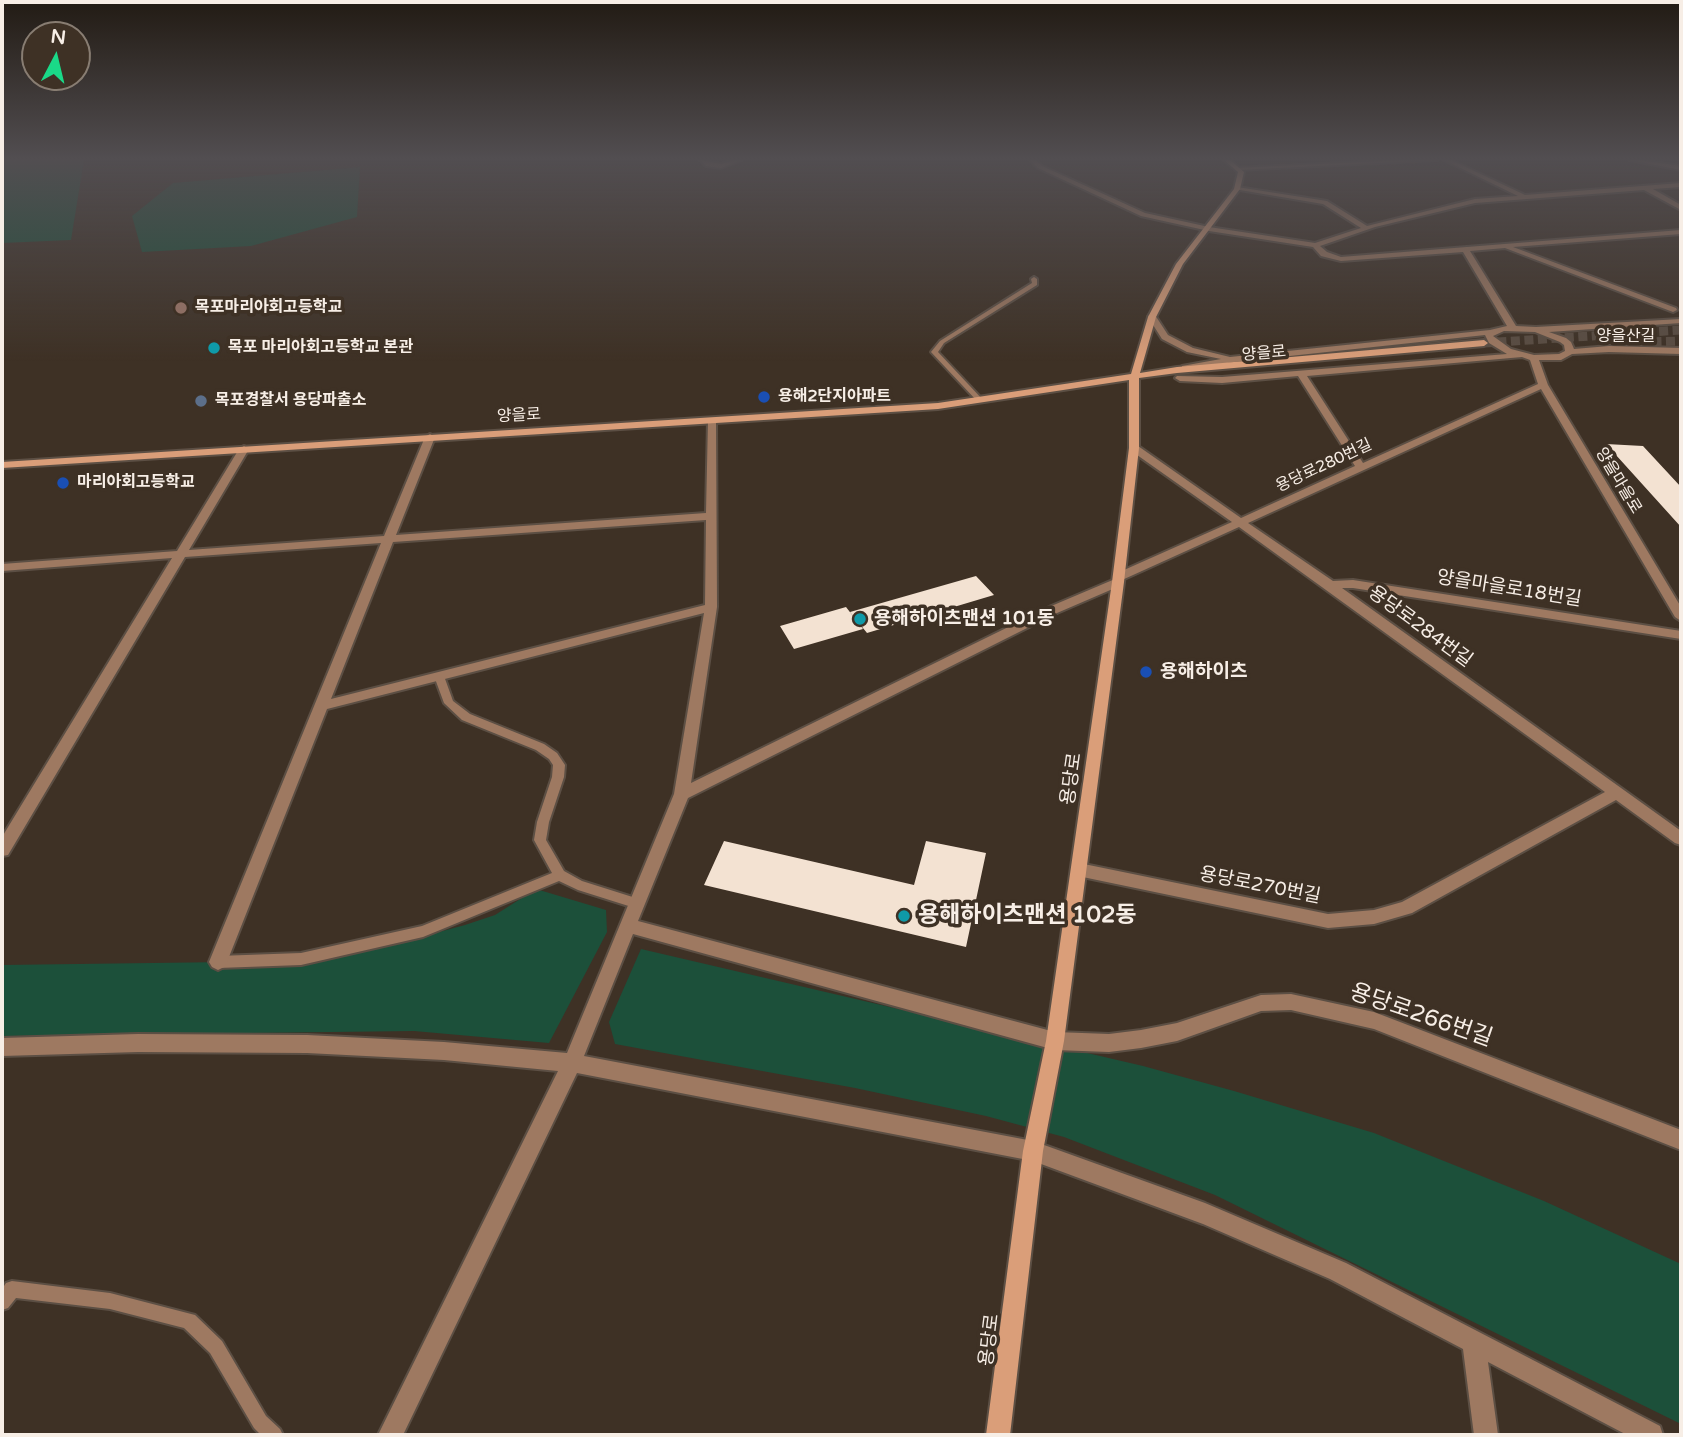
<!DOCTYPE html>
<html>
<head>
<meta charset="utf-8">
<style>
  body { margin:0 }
  #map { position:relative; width:1683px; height:1437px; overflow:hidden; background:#3e3125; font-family:"Varela Round",sans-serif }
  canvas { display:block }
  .frame { position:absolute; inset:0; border:4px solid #f7eee6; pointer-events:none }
  .north { position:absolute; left:21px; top:21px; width:70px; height:70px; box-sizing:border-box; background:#3e3125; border:2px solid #887d72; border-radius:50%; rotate:7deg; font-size:19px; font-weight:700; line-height:28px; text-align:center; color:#f7eee6 }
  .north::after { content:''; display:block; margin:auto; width:24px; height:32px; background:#1ad988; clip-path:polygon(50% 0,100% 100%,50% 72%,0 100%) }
</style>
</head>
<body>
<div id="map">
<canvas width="1683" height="1437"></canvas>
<div class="frame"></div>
<div class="north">N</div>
</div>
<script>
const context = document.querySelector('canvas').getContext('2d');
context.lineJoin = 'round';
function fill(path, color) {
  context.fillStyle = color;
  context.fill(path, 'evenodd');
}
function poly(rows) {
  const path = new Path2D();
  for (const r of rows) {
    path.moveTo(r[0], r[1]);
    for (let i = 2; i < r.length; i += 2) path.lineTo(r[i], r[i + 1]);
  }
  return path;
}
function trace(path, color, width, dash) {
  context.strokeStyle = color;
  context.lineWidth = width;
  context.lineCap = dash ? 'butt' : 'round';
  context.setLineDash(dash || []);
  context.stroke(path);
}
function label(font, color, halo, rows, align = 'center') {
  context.font = font + ' "Varela Round","Noto Sans KR",sans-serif';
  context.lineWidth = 7;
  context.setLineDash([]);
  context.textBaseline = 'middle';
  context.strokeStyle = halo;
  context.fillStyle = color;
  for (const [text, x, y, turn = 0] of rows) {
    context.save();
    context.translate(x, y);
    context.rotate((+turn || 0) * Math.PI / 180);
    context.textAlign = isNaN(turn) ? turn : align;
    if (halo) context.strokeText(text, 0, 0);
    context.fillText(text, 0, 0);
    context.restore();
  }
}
fill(poly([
  [2,160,84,160,71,240,2,243],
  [360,167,357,217,251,246,142,252,132,216,173,183],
  [536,889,606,910,607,932,549,1043,414,1031,2,1036,2,965,303,961,398,943,465,925,495,915],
  [641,949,1143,1066,1234,1091,1374,1133,1544,1201,1681,1264,1681,1424,1215,1195,1064,1137,986,1116,855,1088,615,1044,609,1022]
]), '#1c503a');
fill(poly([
  [1606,444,1643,446,1681,487,1681,527],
  [976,576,994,595,867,633,850,612],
  [846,607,863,629,794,649,780,626],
  [724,841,914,885,926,841,986,853,966,947,704,885]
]), '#f3e2d2');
trace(poly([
  [1484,343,1681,330],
  [1612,343,1681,341]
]), '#5a4d42', 9, [9, 4.5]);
const lane = poly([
  [1034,277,1037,279,1037,285,944,343,938,352,983,400,977,401,931,352,940,341,1032,283,1031,279,1034,277],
  [439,673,444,676,453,701,470,714,544,744,557,753,565,765,564,777,549,822,546,840,564,871,582,881,642,900,644,904,642,908,638,909,578,890,559,881,423,937,301,965,218,968,213,966,211,962,213,958,218,956,301,953,422,926,552,873,534,840,537,822,552,777,553,765,549,759,536,750,462,720,444,703,434,676,439,673],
  [12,1281,110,1293,195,1315,222,1341,266,1416,280,1429,283,1435,261,1435,254,1428,210,1353,184,1328,110,1309,16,1298,8,1308,2,1310,2,1289,6,1283,12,1281]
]);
const street = poly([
  [700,160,721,164,735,160,742,160,721,168,706,166,700,160],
  [1030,160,1036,160,1042,166,1145,213,1209,227,1315,243,1361,228,1323,204,1234,189,1237,187,1327,201,1367,226,1475,199,1518,196,1444,160,1451,160,1525,195,1681,183,1681,187,1653,189,1681,205,1681,210,1644,190,1475,203,1375,227,1320,246,1327,252,1341,257,1681,230,1681,234,1513,247,1676,308,1677,310,1673,312,1505,248,1470,251,1516,326,1536,327,1681,319,1681,323,1549,332,1566,338,1571,342,1574,349,1609,346,1681,348,1681,354,1609,352,1572,354,1561,360,1539,360,1548,385,1681,607,1681,621,1675,617,1541,389,1248,523,1333,581,1353,580,1681,631,1681,639,1353,588,1342,588,1681,831,1681,845,1675,843,1616,800,1412,913,1374,924,1328,928,1073,875,1071,870,1073,865,1079,863,1328,914,1374,910,1402,902,1605,792,1239,527,1122,580,1122,585,1057,613,688,798,638,921,1055,1032,1109,1034,1141,1030,1177,1023,1261,995,1291,994,1374,1012,1681,1130,1681,1150,1374,1029,1291,1010,1261,1011,1177,1041,1141,1048,1109,1052,1055,1050,633,934,584,1056,1033,1141,1205,1203,1346,1263,1660,1426,1663,1435,1627,1435,1488,1362,1498,1435,1474,1435,1463,1349,1330,1279,1203,1224,1033,1161,577,1073,403,1435,378,1435,558,1071,444,1060,307,1053,138,1052,2,1056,2,1038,138,1034,307,1035,444,1042,567,1053,674,794,704,613,327,709,227,962,224,967,218,970,212,967,209,962,381,543,185,557,8,855,2,856,2,837,172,558,2,571,2,564,177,551,239,449,244,446,249,449,189,550,384,536,425,437,430,434,435,437,396,535,706,513,708,421,716,419,717,607,691,783,1049,607,1115,579,1115,574,1232,522,1130,450,1130,446,1138,446,1241,518,1355,466,1298,376,1222,383,1180,381,1175,378,1177,376,1222,377,1507,354,1489,343,1485,335,1234,362,1182,370,1182,366,1221,359,1187,352,1162,339,1148,317,1149,315,1155,315,1168,335,1193,348,1230,357,1490,330,1507,326,1463,252,1341,261,1321,256,1313,247,1209,231,1141,216,1038,168,1030,160],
  [1504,331,1535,332,1560,342,1564,345,1565,351,1559,354,1534,355,1511,349,1493,336,1504,331],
  [1522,357,1530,360,1538,384,1363,463,1307,376,1522,357],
  [706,520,705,605,331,699,393,542,706,520],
  [1403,160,1438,160,1238,170,1235,168,1403,160],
  [1629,160,1640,160,1681,166,1681,170,1629,160]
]);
const secondary = poly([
  [1224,160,1230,160,1244,172,1240,189,1183,264,1156,317,1140,373,1177,367,1484,340,1488,343,1484,346,1177,373,1139,378,1139,448,1124,582,1064,1041,1043,1151,1010,1435,986,1435,1023,1151,1046,1041,1112,582,1129,448,1129,380,938,409,2,468,2,462,938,403,1131,374,1148,317,1176,264,1234,189,1238,172,1224,160]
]);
trace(lane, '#5c4f44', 4);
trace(street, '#5c4f44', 4);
trace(secondary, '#5c4f44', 4);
fill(lane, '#9e7961');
fill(street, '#9e7961');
fill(secondary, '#da9e79');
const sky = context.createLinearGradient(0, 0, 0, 361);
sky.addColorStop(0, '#221b14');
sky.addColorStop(0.44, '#524e51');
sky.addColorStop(1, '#524e5100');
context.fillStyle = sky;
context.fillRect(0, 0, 1683, 361);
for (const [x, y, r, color] of [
  [181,308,7,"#8d6e63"],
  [214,348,7,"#0f9aa8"],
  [764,397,7,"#1a4fb4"],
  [201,401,7,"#5c6f8a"],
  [63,483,7,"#1a4fb4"],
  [860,619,7,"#0f9aa8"],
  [1146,672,7,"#1a4fb4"],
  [904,916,7,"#0f9aa8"]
]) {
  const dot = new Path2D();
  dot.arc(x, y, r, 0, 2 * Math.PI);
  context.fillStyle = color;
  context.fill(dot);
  trace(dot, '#3e3125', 2.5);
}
label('bold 16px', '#f7eee6', '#3e3125', [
  ["목포마리아회고등학교",195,308],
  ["목포 마리아회고등학교 본관",228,348],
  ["용해2단지아파트",778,397],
  ["목포경찰서 용당파출소",215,401],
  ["마리아회고등학교",77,483]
], 'left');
label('16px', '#f7eee6', '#3e3125', [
  ["양을산길",1626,337],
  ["양을로",1264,354,-5],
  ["양을로",519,416,-3],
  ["용당로280번길",1324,466,-25],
  ["양을마을로",1618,481,59]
]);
label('19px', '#f7eee6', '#3e3125', [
  ["양을마을로18번길",1509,589,9],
  ["용당로284번길",1420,627,36],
  ["용당로",1072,779,-82],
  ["용당로270번길",1260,886,11],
  ["용당로",990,1340,-83]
]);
label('bold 19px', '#f7eee6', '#3e3125', [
  ["용해하이츠맨션 101동",874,619],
  ["용해하이츠",1160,672]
], 'left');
label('bold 23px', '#f7eee6', '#3e3125', [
  ["용해하이츠맨션 102동",918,916]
], 'left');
label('23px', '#f7eee6', '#3e3125', [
  ["용당로266번길",1421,1016,19]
]);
</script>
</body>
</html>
